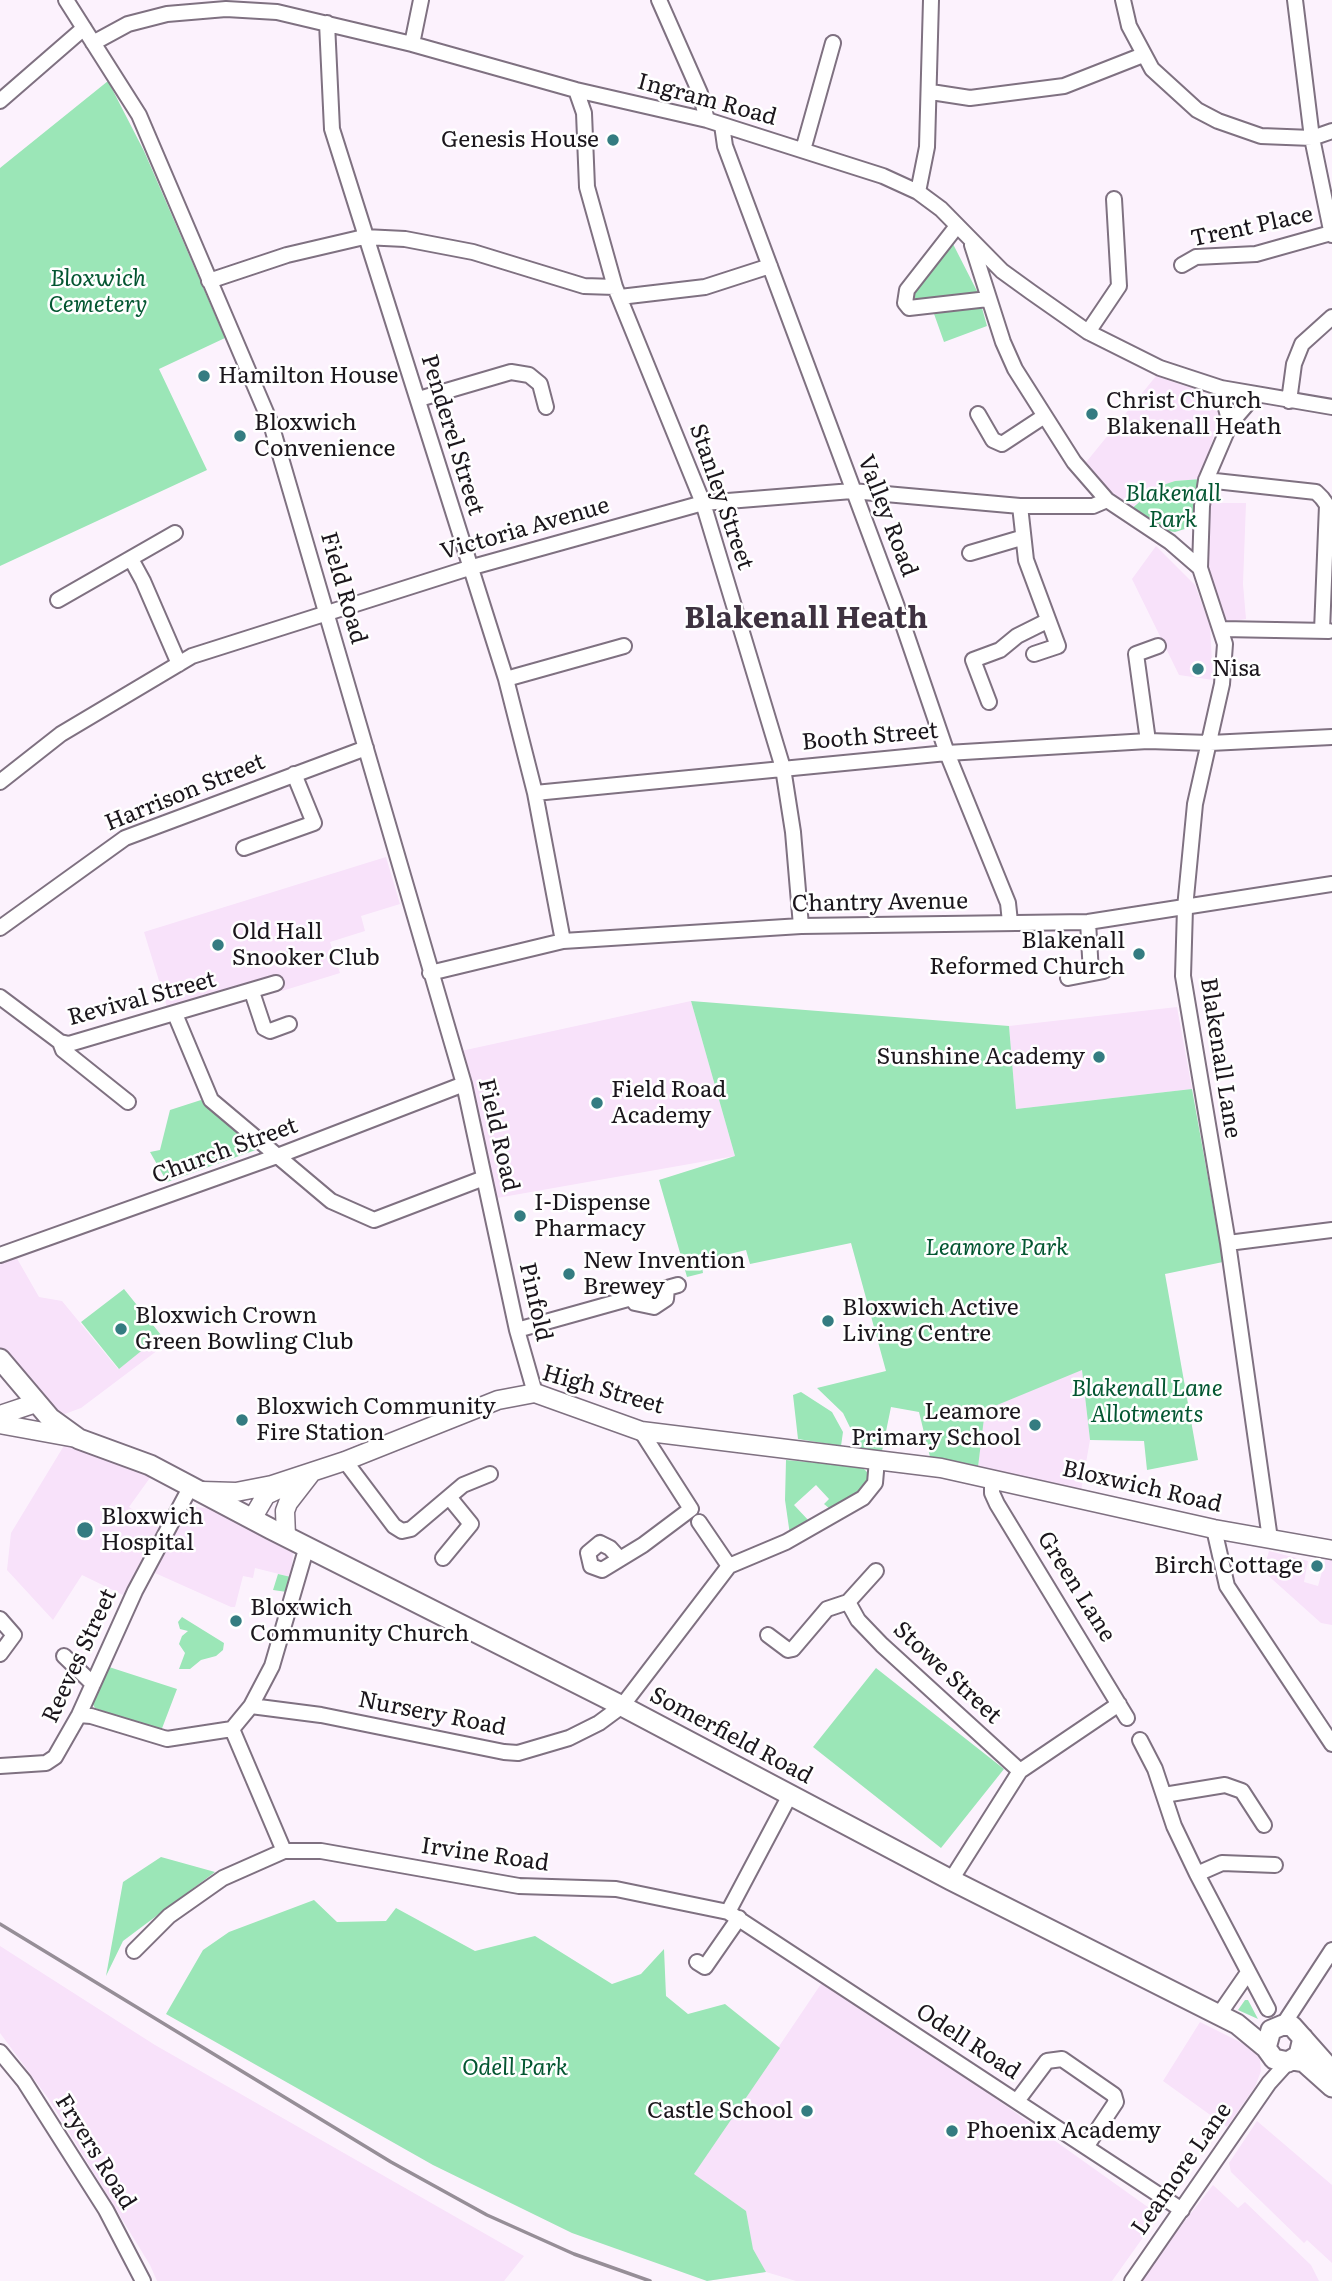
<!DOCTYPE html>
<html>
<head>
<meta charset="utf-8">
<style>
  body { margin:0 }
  canvas { display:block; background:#fcf2fd }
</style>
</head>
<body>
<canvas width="1332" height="2281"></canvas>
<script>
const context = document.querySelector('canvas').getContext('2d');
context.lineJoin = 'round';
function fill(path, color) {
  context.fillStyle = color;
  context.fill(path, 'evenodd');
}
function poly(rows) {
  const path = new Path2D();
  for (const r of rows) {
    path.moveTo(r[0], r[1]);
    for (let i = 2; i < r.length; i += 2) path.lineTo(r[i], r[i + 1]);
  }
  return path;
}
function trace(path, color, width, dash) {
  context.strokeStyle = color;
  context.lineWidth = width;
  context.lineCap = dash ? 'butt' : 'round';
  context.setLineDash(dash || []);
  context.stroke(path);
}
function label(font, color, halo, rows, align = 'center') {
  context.font = font + ' Literata,serif';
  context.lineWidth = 5;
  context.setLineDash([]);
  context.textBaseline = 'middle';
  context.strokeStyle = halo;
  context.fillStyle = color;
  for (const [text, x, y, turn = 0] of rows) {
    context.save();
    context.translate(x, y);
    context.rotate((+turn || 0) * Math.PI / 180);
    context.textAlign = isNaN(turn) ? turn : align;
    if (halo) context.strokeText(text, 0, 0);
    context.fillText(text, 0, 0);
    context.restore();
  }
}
fill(poly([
  [1156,376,1206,393,1222,407,1201,479,1175,481,1146,494,1130,510,1111,496,1083,466],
  [1209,503,1246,503,1243,584,1246,619,1226,622,1218,604,1207,565],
  [1156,546,1195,585,1210,626,1213,680,1179,675,1132,579],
  [386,857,400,904,361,916,365,931,330,942,340,973,282,991,277,976,168,1010,144,932],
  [691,1001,735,1156,497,1198,461,1051],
  [1177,1007,1192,1089,1016,1109,1009,1026],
  [15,1255,39,1297,62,1301,118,1369,161,1335,158,1350,81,1408,62,1415,50,1408,0,1350,0,1260],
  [1082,1369,1090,1440,1081,1491,978,1467,984,1410],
  [68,1439,152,1475,129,1507,159,1527,123,1595,82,1575,53,1620,7,1570,11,1533],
  [194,1507,209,1508,290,1547,293,1553,291,1577,255,1568,253,1578,243,1576,235,1607,231,1607,155,1573,173,1536],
  [1269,1551,1308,1561,1304,1582,1318,1586,1326,1557,1332,1559,1332,1625,1321,1623,1263,1571],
  [0,1946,155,2045,524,2256,504,2281,157,2281,150,2265,48,2098,0,2033],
  [823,1981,922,2046,1159,2215,1112,2281,796,2281,766,2272,707,2281,658,2226],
  [1200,2022,1248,2046,1260,2059,1261,2071,1255,2087,1227,2127,1163,2081],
  [1257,2121,1332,2185,1332,2263,1307,2240,1304,2243,1231,2172,1229,2163],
  [1213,2185,1238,2208,1245,2202,1311,2265,1319,2281,1138,2281]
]), '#f8e2fa');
fill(poly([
  [108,81,144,151,225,338,159,369,207,470,0,566,0,168],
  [953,244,979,295,913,303,911,292,947,245],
  [977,305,982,308,987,326,944,342,933,311],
  [1201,479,1197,519,1188,528,1175,532,1162,530,1130,510,1157,487,1175,481],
  [691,1001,1009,1026,1016,1109,1192,1089,1223,1262,1165,1274,1198,1460,1147,1470,1144,1441,1090,1440,1082,1370,985,1410,978,1467,930,1457,919,1412,891,1407,882,1451,860,1448,843,1413,817,1388,886,1371,851,1243,750,1264,746,1250,701,1261,703,1273,687,1277,659,1180,735,1156],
  [201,1100,264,1147,167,1182,150,1152,160,1150,170,1110],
  [124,1289,161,1335,119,1369,81,1322],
  [801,1392,832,1412,843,1432,841,1446,798,1439,793,1395],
  [786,1460,862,1467,868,1473,867,1483,857,1494,830,1509,824,1504,829,1499,816,1485,794,1505,810,1522,790,1535,785,1500],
  [278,1574,291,1577,287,1592,273,1590],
  [182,1617,224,1643,223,1650,216,1656,201,1660,190,1669,179,1669,185,1653,179,1644,182,1636,188,1631,180,1629,178,1622],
  [109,1667,177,1689,161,1731,95,1708,91,1701],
  [876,1668,1004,1769,941,1848,813,1747],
  [161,1857,215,1872,123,1941,106,1976,123,1882],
  [314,1900,337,1922,386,1921,396,1908,475,1951,535,1936,612,1984,641,1974,664,1949,666,1996,688,2014,725,2004,780,2048,694,2174,746,2211,753,2249,766,2272,707,2281,572,2233,433,2165,166,2014,203,1950,229,1932],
  [1245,2000,1248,2000,1258,2019,1238,2010]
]), '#9be6b7');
const minor = poly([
  [66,0,139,115,271,424,464,1084,517,1330,535,1393],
  [659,0,700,93,707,120],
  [1123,0,1129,26,1152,69,1197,110,1218,121,1261,136,1312,138,1332,131],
  [1295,0,1312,138,1332,235],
  [327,23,332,129,506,679,535,793,563,941],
  [93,43,128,24,167,14,226,9,277,12,412,44,576,90,707,120,883,176,918,192,941,209,1002,271,1031,292,1088,332,1160,368,1221,388,1332,407],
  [412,44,421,0],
  [576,90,584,113,587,187,615,287,703,503,783,768,793,832,801,926],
  [931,92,970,98,1064,86,1143,55],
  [0,101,84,28],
  [722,125,725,146,896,604,947,753,1008,903,1010,922],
  [803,150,833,43],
  [918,192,927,147,931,0],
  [957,226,907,290,905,303,909,308,988,299],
  [972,245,1003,342,1015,369,1074,462,1107,500,1170,542,1200,568],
  [1182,265,1196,257,1256,254,1331,233],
  [209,281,287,255,364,237,405,239,473,252,584,286,615,287],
  [620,297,705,287,770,266],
  [1088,332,1119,286,1114,199],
  [1221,388,1230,424],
  [1255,395,1230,424,1206,480,1202,506,1200,568,1225,644,1222,684,1195,804,1185,908,1183,976,1228,1243,1270,1539],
  [419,399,511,372,529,375,540,384,546,407],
  [1289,401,1294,364,1302,344,1332,317],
  [978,414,993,440,1002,444,1043,417],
  [1206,480,1316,492,1322,498,1327,505,1322,631],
  [1020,506,1026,560,1058,646,1034,654],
  [970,553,1021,538],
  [131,559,143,581,179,664],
  [58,600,175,533],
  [1222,629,1329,631],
  [506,679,624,646],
  [989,702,973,660,1000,650,1017,636,1047,621],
  [1148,741,1136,654,1158,646],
  [0,782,61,734,192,656,469,568,703,503,852,491,1020,506,1093,506,1107,500],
  [535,793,947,753,1148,741,1210,743,1332,737],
  [244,848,314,823,294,774],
  [1088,922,1091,973],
  [0,928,125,838,366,748],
  [430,973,563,941,801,926,1088,922,1332,884],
  [1068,978,1104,971],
  [252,992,264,1028,270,1031,289,1024],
  [0,997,60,1042,69,1044,276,983],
  [175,1014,211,1100,331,1201,374,1220,484,1178],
  [60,1042,63,1050,128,1102],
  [1228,1243,1332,1230],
  [0,1255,280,1155,464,1084],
  [632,1297,635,1303,654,1307,666,1299,667,1288],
  [517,1330,678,1285],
  [345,1461,394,1526,402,1531,411,1529,463,1485,490,1474],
  [992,1479,992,1493,997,1504,1127,1718],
  [699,1522,729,1566],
  [1214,1529,1227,1586,1332,1744],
  [443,1558,471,1524,449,1497],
  [620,1559,610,1548,600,1543,588,1553,591,1566,602,1570,643,1545,691,1509,641,1431],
  [848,1602,858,1620,882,1645,1020,1771],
  [0,1619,14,1635,0,1654],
  [768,1635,788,1650,793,1649,827,1609,848,1602,876,1571],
  [64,1656,93,1684],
  [251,1706,272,1666,307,1546],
  [79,1715,91,1716,167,1739,232,1729,251,1706,321,1715,504,1752,518,1753,569,1738,599,1723,622,1706,729,1566,786,1542,863,1498,875,1483,877,1460],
  [232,1729,284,1851],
  [1140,1740,1155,1769,1174,1826,1197,1874,1268,2009],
  [0,1766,46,1763,55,1757,79,1715,135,1591,191,1486],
  [1164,1795,1225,1785,1242,1791,1264,1825],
  [1197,1874,1222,1863,1275,1865],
  [951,1880,1020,1771,1119,1704],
  [728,1912,1182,2210],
  [134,1951,169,1916,223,1878,284,1851,321,1851,519,1886,616,1889,728,1912,790,1795],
  [697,1962,705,1967,739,1918],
  [1218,2016,1247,1974],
  [1283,2025,1332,1950],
  [0,2052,24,2081,106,2210,143,2281],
  [1017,2101,1047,2061,1062,2059,1114,2095,1116,2102,1086,2147],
  [1132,2281,1269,2083,1288,2062]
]);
const major = poly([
  [0,1415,36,1403],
  [0,1424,76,1438],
  [202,1491,236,1492,272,1485,345,1461,498,1400,535,1393,641,1431,941,1468,1214,1529,1332,1550],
  [252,1519,266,1495,281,1488],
  [286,1536,285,1511,288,1503,312,1472]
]);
const highway = poly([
  [0,1359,50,1418,79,1439,150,1465,271,1529,622,1706,951,1880,1237,2024,1266,2048],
  [1303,2038,1299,2055,1288,2062,1274,2059,1266,2048,1271,2030,1283,2025,1292,2026,1332,2071],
  [1292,2060,1304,2062,1332,2087]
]);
trace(minor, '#7f7181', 18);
trace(major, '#7f7181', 21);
trace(highway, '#7f7181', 23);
trace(minor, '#fff', 14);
trace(major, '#fff', 18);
trace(highway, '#fff', 19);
trace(poly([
  [0,1924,391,2162,487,2215,574,2254,650,2281]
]), '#968e97', 3.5);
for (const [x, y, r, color] of [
  [613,140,7,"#347c81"],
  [204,376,7,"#347c81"],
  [1092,414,7,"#347c81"],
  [240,436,7,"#347c81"],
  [1198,669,7,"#347c81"],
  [218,945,7,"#347c81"],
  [1139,954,7,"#347c81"],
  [1099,1057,7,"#347c81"],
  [597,1103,7,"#347c81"],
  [520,1216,7,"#347c81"],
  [569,1274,7,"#347c81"],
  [828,1321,7,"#347c81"],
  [121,1329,7,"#347c81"],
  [242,1420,7,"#347c81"],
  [1035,1425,7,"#347c81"],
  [85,1530,9,"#347c81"],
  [1317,1566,7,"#347c81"],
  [236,1621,7,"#347c81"],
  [807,2111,7,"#347c81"],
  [952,2131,7,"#347c81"]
]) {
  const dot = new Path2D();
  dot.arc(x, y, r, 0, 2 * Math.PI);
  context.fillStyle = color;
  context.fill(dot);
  trace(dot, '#fff', 2.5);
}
label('23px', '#1b161c', '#fff', [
  ["Ingram Road",707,100,15],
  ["Trent Place",1252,227,-12],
  ["Penderel Street",452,435,73],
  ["Stanley Street",721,497,71],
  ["Valley Road",887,516,69],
  ["Victoria Avenue",525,529,-16],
  ["Field Road",343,588,74],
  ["Booth Street",870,737,-5],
  ["Harrison Street",185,793,-22],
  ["Chantry Avenue",880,903,-1],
  ["Revival Street",142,999,-15],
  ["Blakenall Lane",1220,1058,81],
  ["Field Road",498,1135,77],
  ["Church Street",225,1151,-20],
  ["Pinfold",535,1302,77],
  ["High Street",603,1390,16],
  ["Bloxwich Road",1142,1487,13],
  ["Green Lane",1076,1587,58],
  ["Reeves Street",80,1656,-65],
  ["Stowe Street",947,1673,43],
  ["Nursery Road",432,1714,11],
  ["Somerfield Road",731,1736,28],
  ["Irvine Road",485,1855,8],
  ["Odell Road",968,2042,33],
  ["Fryers Road",95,2152,58],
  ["Leamore Lane",1182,2169,-55]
]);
label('23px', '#1b161c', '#fff', [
  ["Genesis House",599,140,"right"],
  ["Hamilton House",218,376],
  ["Christ Church",1106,401],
  ["Blakenall Heath",1106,427],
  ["Bloxwich",254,423],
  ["Convenience",254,449],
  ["Nisa",1212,669],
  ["Old Hall",232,932],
  ["Snooker Club",232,958],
  ["Blakenall",1125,941,"right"],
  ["Reformed Church",1125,967,"right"],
  ["Sunshine Academy",1085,1057,"right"],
  ["Field Road",611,1090],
  ["Academy",611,1116],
  ["I-Dispense",534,1203],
  ["Pharmacy",534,1229],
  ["New Invention",583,1261],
  ["Brewey",583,1287],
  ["Bloxwich Active",842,1308],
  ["Living Centre",842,1334],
  ["Bloxwich Crown",135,1316],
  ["Green Bowling Club",135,1342],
  ["Bloxwich Community",256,1407],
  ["Fire Station",256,1433],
  ["Leamore",1021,1412,"right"],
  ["Primary School",1021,1438,"right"],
  ["Bloxwich",101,1517],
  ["Hospital",101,1543],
  ["Birch Cottage",1303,1566,"right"],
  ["Bloxwich",250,1608],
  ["Community Church",250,1634],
  ["Castle School",793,2111,"right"],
  ["Phoenix Academy",966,2131]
], 'left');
label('italic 23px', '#035631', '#fff', [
  ["Bloxwich",98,279],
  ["Cemetery",98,305],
  ["Blakenall",1173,494],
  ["Park",1173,520],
  ["Leamore Park",997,1248],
  ["Blakenall Lane",1147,1389],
  ["Allotments",1147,1415],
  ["Odell Park",515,2068]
]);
label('bold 30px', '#3e3240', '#fff', [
  ["Blakenall Heath",806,619]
]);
</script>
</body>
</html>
